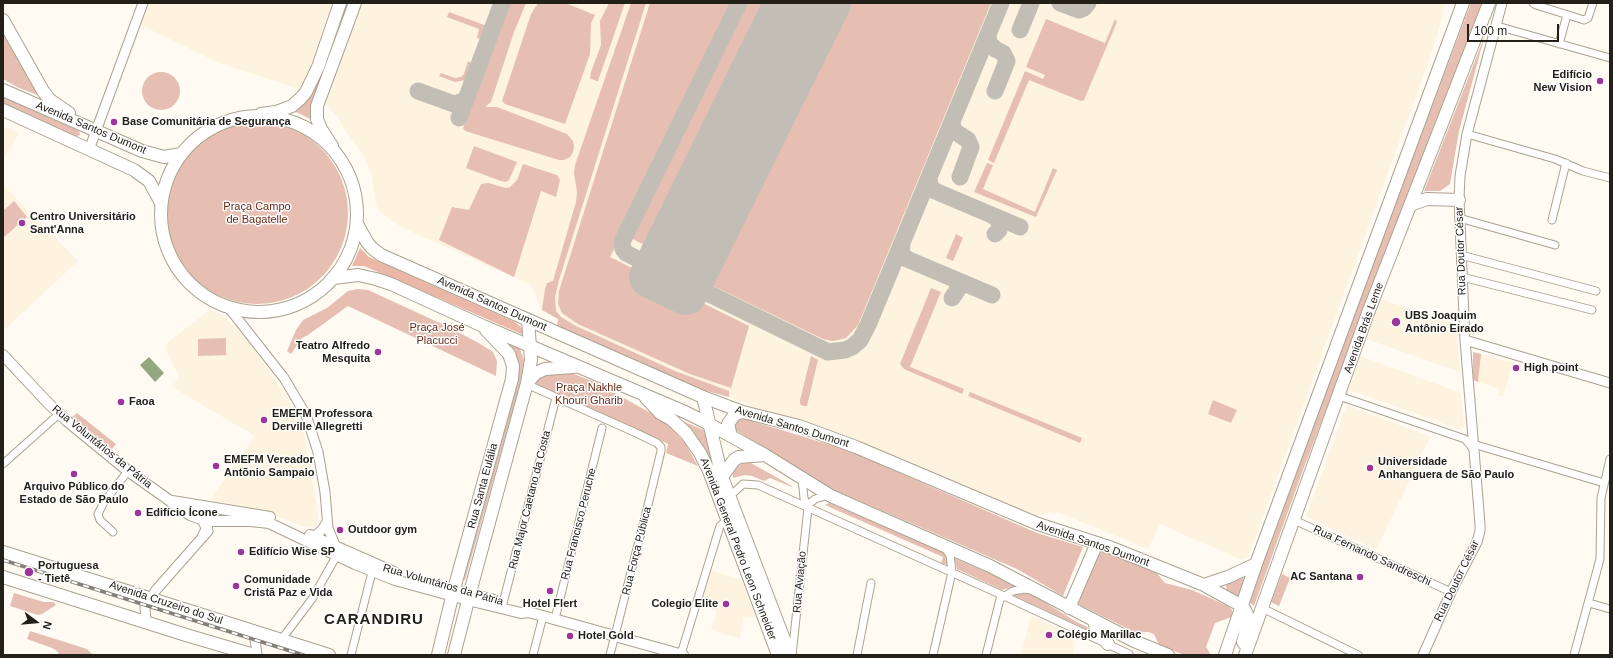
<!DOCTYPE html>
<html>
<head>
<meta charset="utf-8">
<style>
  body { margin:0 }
  #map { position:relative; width:1613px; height:658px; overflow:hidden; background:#fffbf3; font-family:Helvetica,sans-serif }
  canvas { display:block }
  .frame { position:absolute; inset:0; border:4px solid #232019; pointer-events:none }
  .north { position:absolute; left:16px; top:602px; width:40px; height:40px; -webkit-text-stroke:3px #fff; paint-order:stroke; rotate:106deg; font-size:11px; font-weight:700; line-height:16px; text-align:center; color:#232019 }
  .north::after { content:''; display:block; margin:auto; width:14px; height:18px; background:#232019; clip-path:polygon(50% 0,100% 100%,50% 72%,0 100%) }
  .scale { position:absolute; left:1467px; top:24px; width:92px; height:18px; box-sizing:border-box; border:2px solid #232019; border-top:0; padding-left:5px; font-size:12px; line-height:14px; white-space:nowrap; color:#232019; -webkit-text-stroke:3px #fff; paint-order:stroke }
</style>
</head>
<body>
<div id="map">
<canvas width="1613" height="658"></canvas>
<div class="frame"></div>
<div class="north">N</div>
<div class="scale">100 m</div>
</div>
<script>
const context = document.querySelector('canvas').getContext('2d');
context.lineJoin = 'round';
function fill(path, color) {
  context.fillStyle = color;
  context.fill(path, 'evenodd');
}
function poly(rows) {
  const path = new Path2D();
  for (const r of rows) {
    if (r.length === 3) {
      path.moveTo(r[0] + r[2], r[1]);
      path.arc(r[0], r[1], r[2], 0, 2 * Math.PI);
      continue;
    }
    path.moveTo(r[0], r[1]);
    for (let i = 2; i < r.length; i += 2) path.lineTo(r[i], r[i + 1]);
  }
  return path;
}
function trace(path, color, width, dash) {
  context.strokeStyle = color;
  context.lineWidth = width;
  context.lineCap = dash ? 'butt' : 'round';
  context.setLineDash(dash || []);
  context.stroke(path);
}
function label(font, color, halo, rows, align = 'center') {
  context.font = font + ' Helvetica,sans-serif';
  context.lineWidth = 3;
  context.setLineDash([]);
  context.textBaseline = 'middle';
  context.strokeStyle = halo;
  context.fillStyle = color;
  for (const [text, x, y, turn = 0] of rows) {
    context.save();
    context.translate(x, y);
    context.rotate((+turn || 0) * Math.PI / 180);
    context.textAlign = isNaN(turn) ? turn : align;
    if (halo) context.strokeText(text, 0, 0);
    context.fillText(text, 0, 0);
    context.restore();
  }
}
fill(poly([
  [146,3,332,3,302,90,219,63,139,24],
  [361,3,1445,3,1442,19,1428,63,1258,530,1248,557,1242,559,1237,558,1160,524,1148,549,1062,514,1050,512,1031,517,822,427,803,421,794,421,773,415,729,397,703,390,557,326,558,319,542,310,531,285,410,231,393,222,378,210,375,200,372,177,365,158,343,127,339,119,326,104],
  [3,126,19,133,3,160],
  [3,185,78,261,3,331],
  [1381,299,1456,325,1460,372,1366,339],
  [211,309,226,318,251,344,288,399,300,423,306,441,318,515,318,525,316,528,303,526,259,510,210,500,255,436,172,387,179,377,165,349,167,343],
  [1473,352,1513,363,1503,396,1498,395,1500,389,1473,380],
  [1360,356,1461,393,1464,427,1461,430,1350,390,1349,388],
  [1347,405,1430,437,1376,550,1306,516],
  [711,571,741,579,756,618,743,616,740,638,723,634,711,629,717,611,700,605],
  [1031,616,1075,636,1073,655,1021,655]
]), '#fdf3de');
fill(poly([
  [509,3,526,3,514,32,491,102,485,107,497,107,567,134,573,141,574,146,573,152,570,157,564,160,559,160,465,131,463,128],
  [538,3,565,3,595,15,591,23,590,54,565,124,505,104,502,101,531,14],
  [609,3,625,3,598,81,596,81,590,78,591,72,601,45,600,21],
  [631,3,646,3,559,280,555,297,556,311,561,317,576,326,675,371,729,391,729,397,703,390,557,326,558,319,542,310,545,289,547,283,553,281,576,202,577,192,574,173,575,165],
  [650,3,736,3,610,257,749,326,731,388,690,374,578,324,562,313,558,304,559,291],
  [742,3,784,3,664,246,661,251,657,252,633,239,630,235,630,229],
  [830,3,991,3,858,325,846,338,833,341,823,339,701,280,698,272],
  [1471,3,1482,3,1303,470,1254,606,1248,601,1296,468],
  [449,12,487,26,482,39,477,38,479,29,447,17],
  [1046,19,1105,43,1115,19,1117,22,1084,100,1081,101,1029,80,994,163,988,160,1025,71,1043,79,1045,75,1026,67],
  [3,25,35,88,37,95,17,87,3,79],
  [1485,35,1459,131,1450,184,1440,191,1424,191],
  [333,40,335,41,312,105,310,119,294,111],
  [468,61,472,63,472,66,466,80,455,82,439,76,441,73,455,78,461,77,464,74],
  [161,91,19],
  [3,97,75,129,79,131,80,135,74,137,3,106],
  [257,213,91],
  [474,146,517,162,509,180,506,182,501,181,466,168],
  [987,163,993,165,983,189,1035,212,1053,168,1057,170,1036,217,974,192],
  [523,164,557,175,560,180,556,197,541,191,514,277,439,240,452,207,469,210,481,184,488,183,506,188,510,187,517,180],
  [14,201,27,217,3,238,3,211],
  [956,234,963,238,953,261,946,258],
  [931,288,941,292,910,367,964,389,962,394,904,369,900,364],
  [358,289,368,290,442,324,477,342,493,352,497,361,496,376,348,306,308,335,302,338,291,354,287,351,296,330,303,320,327,308,348,291],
  [226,338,226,355,198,356,198,339],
  [510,344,520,349,524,360,520,385,465,580,462,579,518,364,516,355],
  [1473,352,1481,354,1478,382,1473,380],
  [811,356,818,360,807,406,803,406,800,404,800,400],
  [571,373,595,382,658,417,670,426,685,443,698,466,666,453,668,444,533,383,541,374],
  [970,392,1082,438,1080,443,968,396],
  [1213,400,1237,410,1231,423,1208,414],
  [77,413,116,444,112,449,72,417],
  [745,419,847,450,1037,533,1083,547,1063,596,1017,569,832,489,732,428,734,420],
  [680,420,704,430,706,434,785,655,708,458],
  [749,462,792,486,792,487,770,478,764,481,752,476,745,475,733,478,733,473,736,467,743,463],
  [829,503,945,553,948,565,941,563,943,557,825,505],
  [1101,551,1156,572,1165,583,1192,590,1228,606,1232,610,1232,617,1215,623,1206,647,1211,655,1184,655,1162,646,1158,643,1154,634,1148,632,1136,633,1080,605,1077,601,1099,553],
  [954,558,1018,586,1002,590,957,569],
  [1282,574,1290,578,1279,606,1271,602],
  [1241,577,1243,577,1244,580,1241,593,1239,596,1235,596,1227,592,1226,586,1227,584],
  [14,593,44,602,54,602,56,605,42,614,38,615,10,606],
  [1030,593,1075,621,1091,629,1094,633,1012,595],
  [30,631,87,649,93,655,60,655,57,651,52,648,27,639]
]), '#e6bfb2');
fill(poly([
  [360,248,369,257,515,322,522,328,524,335,364,266,352,266]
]), '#ebb8a8');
fill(poly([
  [149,357,164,373,155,382,140,365]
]), '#92a87f');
trace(poly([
  [1060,3,1079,10,1084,8,1088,3],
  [1020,30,1031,3],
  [988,35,989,43,995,49,1003,53,1007,61,995,91],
  [418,91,454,104,460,102],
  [459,118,502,3],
  [952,123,954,131,968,140,971,147,960,177],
  [929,178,930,187,935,191,1020,227],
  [717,187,682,261,680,273,685,282,828,352,845,350,852,347,860,340,868,325,1001,3],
  [993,216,998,219,1000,225,999,230,995,234],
  [902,244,901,253,907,259,992,295],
  [684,252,676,263,667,267,660,269,653,267,626,253,623,249,622,242,739,3],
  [952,298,960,286,958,281]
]), '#c2beb6', 17);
trace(poly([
  [785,3,650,277,686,294,830,3]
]), '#c2beb6', 42);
const minor = poly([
  [1533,3,1536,5,1584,20,1588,18,1593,3],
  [1497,26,1610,58],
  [1559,44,1567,15],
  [1467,134,1555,159,1583,171,1610,178],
  [1459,218,1555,245],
  [1552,220,1566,163],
  [1461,255,1596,291],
  [1462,277,1592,310],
  [525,386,533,387,634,432,657,443,661,447,661,451,646,513,610,655],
  [1339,396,1465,439,1474,450],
  [1473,444,1604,483],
  [3,464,59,414],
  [802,479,804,498,808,508],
  [729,497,743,484,758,485,1004,596,1129,654],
  [1294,520,1451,592],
  [113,532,100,520,98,514,104,502,128,471],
  [503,603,556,398],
  [1589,603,1610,609],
  [1262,608,1358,655],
  [555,619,602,428],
  [281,640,312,599,337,555],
  [681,654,720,526,726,521],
  [351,655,372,572],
  [533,655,543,616],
  [792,655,808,508,809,504,815,499,825,496,831,496],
  [857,655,871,583],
  [933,655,952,572,950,555,944,547],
  [986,655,1000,599,1013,591,1025,589,1032,590],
  [1574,655,1600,559,1601,498,1610,459]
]);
const tertiary = poly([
  [89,150,143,3],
  [229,308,284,378,306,415,318,452,325,492,328,528,337,550],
  [1465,340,1610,383],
  [313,537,322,530,327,522],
  [146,622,145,607,156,590,208,531],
  [254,631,257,655],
  [1423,655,1451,592,1477,542,1480,531,1480,524,1465,340,1459,199,1460,176,1467,134,1502,3]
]);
const secondary = poly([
  [3,355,48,403,67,421,128,471,190,515,206,521,251,521,269,523,355,564,395,580,468,600,521,613,528,612,543,616,683,655],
  [172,501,270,517],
  [203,521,207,528,203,536],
  [310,535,394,572],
  [448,588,494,600]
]);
const primary = poly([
  [261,114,276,112,292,106,301,98,306,92,318,67,340,3],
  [332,146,321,129,317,119,317,106,355,3],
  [1410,205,1427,199,1459,200],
  [357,224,367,242,372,248,381,255,703,397,743,412,799,426,856,447,1038,524,1112,548,1204,585,1242,606,1245,610,1249,619,1243,642,1247,647],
  [333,278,358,275,376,279,391,284,483,326,685,412,709,424,765,455,831,496,990,566,1134,641,1168,655],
  [527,383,536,373,545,369,574,367],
  [703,397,722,477,790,655],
  [646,398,660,413,671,419,686,433,700,453,709,471,778,655],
  [731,436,728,424,735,414,743,412],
  [722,477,734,460,739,457,765,455],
  [3,552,329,655],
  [3,577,186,635,254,655],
  [1204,585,1228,577,1256,564],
  [1069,608,1097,543],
  [1094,621,1097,631,1108,644],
  [438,655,454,589,512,379,513,366,509,354,486,330],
  [454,655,472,585,527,383,531,360,528,320],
  [1225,655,1256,564,1463,3],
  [1245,655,1368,313,1489,3]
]);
const trunk = poly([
  [3,20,43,91,50,100,69,113],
  [3,90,142,151,164,157,181,154],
  [3,110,134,170,149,181,161,203],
  [259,214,98]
]);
trace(minor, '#aba290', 9);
trace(tertiary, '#aba290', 11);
trace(secondary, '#aba290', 12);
trace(primary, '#aba290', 14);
trace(trunk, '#aba290', 14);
trace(minor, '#fff', 7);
trace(tertiary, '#fff', 9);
trace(secondary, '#fff', 10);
trace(primary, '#fff', 12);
trace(trunk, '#fff', 12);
const rail = poly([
  [3,560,303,655]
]);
trace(rail, '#848179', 3.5);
trace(rail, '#fff', 2, [6]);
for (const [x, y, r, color] of [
  [1600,81,4,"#9b359a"],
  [114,122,4,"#9b359a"],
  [22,223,4,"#9b359a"],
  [1396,322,5,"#9b359a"],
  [378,352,4,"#9b359a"],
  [1516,368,4,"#9b359a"],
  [121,402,4,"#9b359a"],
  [264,420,4,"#9b359a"],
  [216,466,4,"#9b359a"],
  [1370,468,4,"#9b359a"],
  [74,474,4,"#9b359a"],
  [138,513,4,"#9b359a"],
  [340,530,4,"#9b359a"],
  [241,552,4,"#9b359a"],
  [29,572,5,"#9b359a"],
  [1360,577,4,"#9b359a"],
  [236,586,4,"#9b359a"],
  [550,591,4,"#9b359a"],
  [726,604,4,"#9b359a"],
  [1049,635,4,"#9b359a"],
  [570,636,4,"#9b359a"]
]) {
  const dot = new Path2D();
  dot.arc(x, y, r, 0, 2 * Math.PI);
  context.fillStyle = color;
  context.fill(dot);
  trace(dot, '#fff', 1.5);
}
label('bold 11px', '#232019', '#fff', [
  ["Edifício",1592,75,"right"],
  ["New Vision",1592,88,"right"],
  ["Base Comunitária de Segurança",122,122],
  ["Centro Universitário",30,217],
  ["Sant'Anna",30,230],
  ["UBS Joaquim",1405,316],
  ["Antônio Eirado",1405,329],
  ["Teatro Alfredo",370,346,"right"],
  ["Mesquita",370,359,"right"],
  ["High point",1524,368],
  ["Faoa",129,402],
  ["EMEFM Professora",272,414],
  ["Derville Allegretti",272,427],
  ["EMEFM Vereador",224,460],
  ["Antõnio Sampaio",224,473],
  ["Universidade",1378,462],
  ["Anhanguera de São Paulo",1378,475],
  ["Arquivo Público do",74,487,"center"],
  ["Estado de São Paulo",74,500,"center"],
  ["Edifício Ícone",146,513],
  ["Outdoor gym",348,530],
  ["Edifício Wise SP",249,552],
  ["Portuguesa",38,566],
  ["- Tietê",38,579],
  ["AC Santana",1352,577,"right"],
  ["Comunidade",244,580],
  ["Cristã Paz e Vida",244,593],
  ["Hotel Flert",550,604,"center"],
  ["Colegio Elite",718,604,"right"],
  ["Colégio Marillac",1057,635],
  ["Hotel Gold",578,636]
], 'left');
label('11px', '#232019', '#fff', [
  ["Avenida Santos Dumont",91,128,23],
  ["Rua Doutor César",1461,251,-92],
  ["Avenida Santos Dumont",492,304,24],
  ["Avenida Brás Leme",1364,328,-70],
  ["Avenida Santos Dumont",792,427,17],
  ["Rua Voluntários da Pátria",102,447,39],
  ["Rua Santa Eulália",483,486,-75],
  ["Rua Major Caetano da Costa",530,500,-76],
  ["Rua Francisco Peruche",579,524,-76],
  ["Avenida Santos Dumont",1093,544,19],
  ["Avenida General Pedro Leon Schneider",738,549,69],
  ["Rua Força Pública",637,551,-76],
  ["Rua Fernando Sandreschi",1372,556,25],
  ["Rua Doutor César",1457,581,-64],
  ["Rua Aviação",800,582,-85],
  ["Rua Voluntários da Pátria",443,585,16],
  ["Avenida Cruzeiro do Sul",166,603,18]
]);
label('11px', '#672a17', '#fff', [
  ["Praça Campo",257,207],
  ["de Bagatelle",257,220],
  ["Praça José",437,328],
  ["Placucci",437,341],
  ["Praça Nakhle",589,388],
  ["Khouri Gharib",589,401]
]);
context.letterSpacing = '1px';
label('bold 15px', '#232019', '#fff', [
  ["CARANDIRU",374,620]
]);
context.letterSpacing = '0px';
</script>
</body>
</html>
